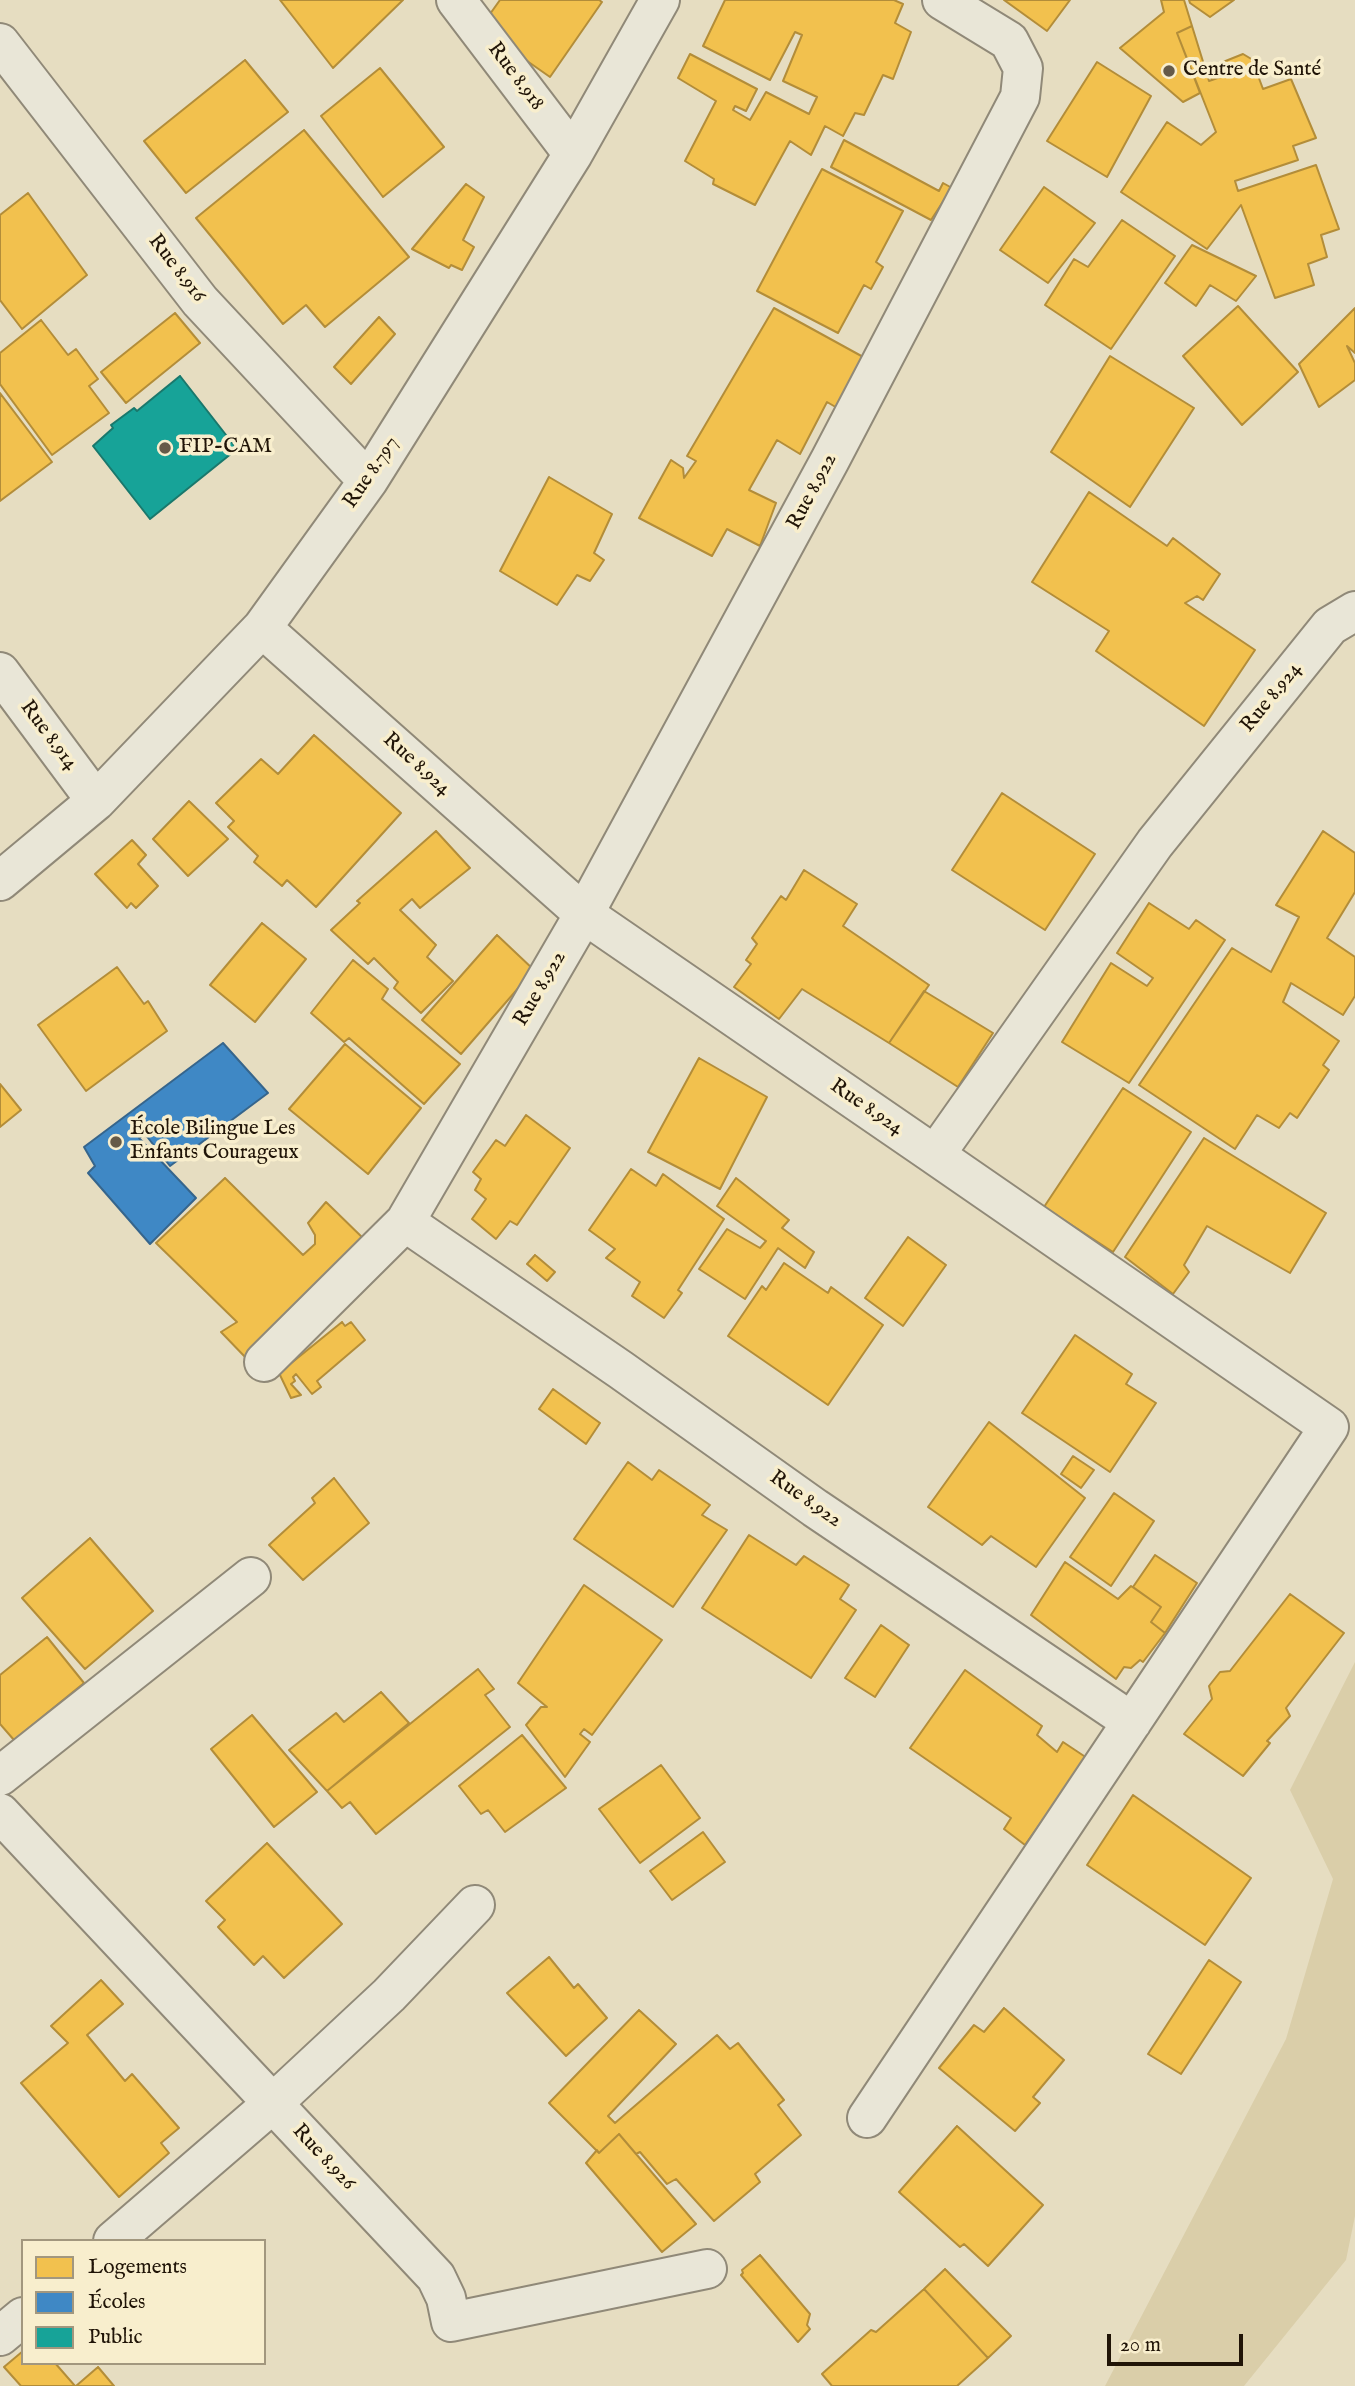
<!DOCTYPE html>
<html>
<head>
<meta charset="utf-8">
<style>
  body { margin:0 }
  #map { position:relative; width:1355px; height:2386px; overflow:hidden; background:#e6ddc1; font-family:"IM FELL English",serif }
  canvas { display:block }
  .legend { position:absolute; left:21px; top:2239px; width:245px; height:126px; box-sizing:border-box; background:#f8eecd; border:2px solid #a2977e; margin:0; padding:9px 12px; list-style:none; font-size:21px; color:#201407 }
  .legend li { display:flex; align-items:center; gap:14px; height:35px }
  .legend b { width:35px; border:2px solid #a2977e }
  .scale { position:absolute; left:1107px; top:2334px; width:136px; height:32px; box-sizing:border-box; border:4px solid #201407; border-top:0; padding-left:9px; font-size:21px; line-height:24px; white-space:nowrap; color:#201407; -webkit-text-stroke:5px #f8eecd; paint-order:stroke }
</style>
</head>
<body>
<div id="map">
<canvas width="1355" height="2386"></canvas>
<ul class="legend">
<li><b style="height:19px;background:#f2c14e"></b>Logements</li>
<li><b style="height:19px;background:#3f88c5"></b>Écoles</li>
<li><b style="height:19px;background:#17a398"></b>Public</li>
</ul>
<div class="scale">20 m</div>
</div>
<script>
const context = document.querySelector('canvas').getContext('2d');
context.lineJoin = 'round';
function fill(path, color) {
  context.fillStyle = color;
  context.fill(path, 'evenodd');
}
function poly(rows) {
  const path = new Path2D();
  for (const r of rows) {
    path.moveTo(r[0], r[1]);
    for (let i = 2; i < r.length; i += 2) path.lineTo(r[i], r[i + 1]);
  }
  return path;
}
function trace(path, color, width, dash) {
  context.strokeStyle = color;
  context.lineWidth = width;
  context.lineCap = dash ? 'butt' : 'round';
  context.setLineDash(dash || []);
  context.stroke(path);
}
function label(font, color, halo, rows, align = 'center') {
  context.font = font + ' "IM FELL English",serif';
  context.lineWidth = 7;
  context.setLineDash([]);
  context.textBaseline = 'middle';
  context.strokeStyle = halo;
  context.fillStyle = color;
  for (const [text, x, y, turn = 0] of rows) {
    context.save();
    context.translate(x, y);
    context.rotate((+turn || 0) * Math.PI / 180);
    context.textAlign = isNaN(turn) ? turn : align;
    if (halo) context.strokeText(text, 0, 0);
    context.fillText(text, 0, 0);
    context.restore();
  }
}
fill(poly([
  [1355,1662,1355,2216,1346,2260,1244,2386,1105,2386,1286,2039,1333,1879,1290,1790]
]), '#dacea9');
const homes = poly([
  [280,0,403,0,333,68,280,0],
  [500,0,599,0,602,2,550,77,480,28,500,0],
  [725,0,894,0,903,4,895,23,911,32,893,79,883,75,864,115,855,113,843,136,825,126,811,155,790,141,755,205,713,184,714,179,685,161,716,101,678,78,690,54,757,89,746,111,735,106,733,110,750,120,766,92,809,114,817,97,783,81,802,35,795,32,770,80,703,46,725,0],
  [1004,0,1070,0,1047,31,1004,0],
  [1161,0,1184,0,1192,26,1177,33,1200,93,1183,102,1120,48,1164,12,1161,0],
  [1189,0,1234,0,1210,17,1190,3,1189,0],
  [1192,26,1209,81,1254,65,1263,89,1291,79,1316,138,1293,146,1298,160,1235,181,1238,191,1316,165,1339,229,1321,235,1327,257,1308,264,1314,285,1275,298,1241,205,1207,249,1121,192,1167,122,1201,145,1216,132,1177,33,1192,26],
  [1243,54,1258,63,1212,80,1208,68,1243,54],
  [245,60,288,112,186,193,144,141,245,60],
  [1097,62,1151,96,1107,177,1047,141,1097,62],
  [380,68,444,147,383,197,321,116,380,68],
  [304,130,409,257,325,327,306,305,283,324,196,218,304,130],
  [844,140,939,191,943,183,952,188,931,220,831,167,844,140],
  [822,169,903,211,876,262,883,267,871,289,864,285,838,333,757,291,822,169],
  [466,184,484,197,463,240,474,247,462,270,451,265,449,268,412,249,466,184],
  [1044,187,1095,223,1048,283,1000,250,1044,187],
  [28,193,87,275,22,329,0,300,0,215,28,193],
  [1122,220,1175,256,1111,349,1045,305,1074,259,1088,267,1122,220],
  [1192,245,1256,276,1236,301,1210,285,1196,306,1165,283,1192,245],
  [1238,306,1298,372,1242,425,1183,356,1238,306],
  [774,308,865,358,839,409,827,402,800,454,777,440,749,490,776,503,760,546,727,529,712,556,639,518,671,460,683,468,684,478,696,461,687,456,774,308],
  [1355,308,1355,353,1347,346,1355,363,1355,380,1319,407,1299,364,1355,308],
  [175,313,200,343,126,403,101,372,175,313],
  [379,317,395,334,351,384,334,367,379,317],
  [41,320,68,355,76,349,98,379,89,386,109,413,52,455,0,384,0,353,41,320],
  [1110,356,1194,408,1130,507,1051,452,1110,356],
  [0,393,52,462,0,501,0,393],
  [549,477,612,514,594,553,604,560,590,581,577,575,557,605,500,571,549,477],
  [1089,492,1167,546,1173,538,1220,574,1203,600,1197,596,1185,603,1255,650,1204,726,1096,651,1109,631,1032,582,1089,492],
  [314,735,401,813,316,907,287,880,282,886,254,862,258,856,228,827,234,821,216,803,261,759,278,774,314,735],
  [1002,793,1095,854,1045,930,952,870,1002,793],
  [189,801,228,839,188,876,153,839,189,801],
  [436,831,470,868,420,908,412,899,400,910,436,945,427,957,453,981,421,1013,394,988,398,982,374,958,368,964,331,930,360,903,357,901,436,831],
  [1323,831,1355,853,1355,892,1327,938,1355,957,1355,996,1343,1015,1291,983,1283,1002,1339,1041,1323,1065,1329,1070,1297,1118,1290,1113,1279,1128,1257,1115,1235,1149,1139,1085,1232,948,1271,972,1299,917,1276,905,1323,831],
  [132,840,146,855,138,864,158,886,136,908,131,903,127,908,95,874,132,840],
  [804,870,857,904,843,926,929,985,889,1043,802,989,779,1019,734,987,751,964,746,960,757,944,752,938,781,896,786,900,804,870],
  [1149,903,1189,929,1196,920,1225,940,1129,1083,1062,1042,1111,963,1147,986,1153,978,1117,953,1149,903],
  [262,923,306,959,255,1022,210,985,262,923],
  [497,935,534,970,461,1054,422,1020,497,935],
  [353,960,388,989,382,999,460,1064,424,1104,349,1038,344,1042,311,1013,353,960],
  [117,967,144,1004,148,1001,167,1031,86,1091,38,1025,117,967],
  [924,991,993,1033,958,1087,889,1043,924,991],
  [345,1044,421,1108,368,1174,289,1109,345,1044],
  [699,1058,767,1097,720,1189,648,1152,699,1058],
  [0,1084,21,1110,0,1127,0,1084],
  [1123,1088,1191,1132,1113,1252,1044,1207,1123,1088],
  [526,1115,570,1148,517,1225,510,1221,496,1239,472,1219,486,1199,475,1190,481,1179,473,1172,496,1140,505,1146,526,1115],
  [1204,1138,1326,1213,1290,1273,1207,1226,1184,1265,1189,1272,1173,1294,1125,1257,1204,1138],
  [631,1169,656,1186,663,1174,724,1219,678,1290,682,1293,664,1318,632,1296,640,1282,606,1258,615,1249,589,1230,631,1169],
  [225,1178,303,1255,315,1244,315,1235,308,1223,326,1202,368,1243,247,1359,221,1332,237,1322,156,1243,225,1178],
  [736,1178,789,1220,782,1228,814,1252,805,1268,778,1248,745,1299,699,1269,727,1229,760,1248,766,1241,717,1206,736,1178],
  [908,1237,946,1265,903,1326,865,1298,908,1237],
  [535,1255,555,1272,547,1281,527,1264,535,1255],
  [784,1263,828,1293,831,1287,883,1325,828,1405,728,1336,762,1286,766,1290,784,1263],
  [342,1322,345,1326,351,1322,365,1340,317,1381,321,1387,312,1394,296,1374,293,1377,295,1381,291,1384,301,1395,291,1398,279,1373,342,1322],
  [1075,1335,1132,1374,1126,1384,1156,1403,1110,1472,1022,1413,1075,1335],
  [553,1389,600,1423,586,1444,539,1409,553,1389],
  [989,1422,1085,1498,1036,1567,991,1536,982,1545,928,1507,989,1422],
  [1073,1456,1094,1470,1081,1488,1061,1474,1073,1456],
  [628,1462,652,1480,659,1470,710,1505,702,1515,727,1530,673,1607,574,1539,628,1462],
  [334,1478,369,1523,303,1580,269,1545,315,1503,312,1498,334,1478],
  [1114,1493,1154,1521,1111,1586,1070,1557,1114,1493],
  [749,1535,796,1565,804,1556,849,1585,840,1599,856,1610,811,1678,702,1608,749,1535],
  [90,1538,153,1611,85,1669,22,1598,90,1538],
  [1155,1555,1197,1583,1165,1633,1151,1622,1161,1607,1133,1587,1155,1555],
  [1065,1562,1118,1599,1131,1586,1161,1607,1151,1622,1165,1633,1143,1662,1140,1660,1131,1668,1124,1667,1116,1679,1031,1615,1065,1562],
  [584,1585,662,1640,592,1735,584,1729,580,1734,590,1742,565,1777,526,1725,541,1707,547,1707,518,1683,584,1585],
  [1290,1594,1344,1633,1286,1708,1290,1716,1267,1741,1270,1743,1243,1776,1184,1734,1212,1699,1209,1686,1220,1672,1230,1671,1290,1594],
  [881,1625,909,1645,875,1697,845,1678,881,1625],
  [47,1637,84,1683,14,1740,0,1724,0,1675,47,1637],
  [478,1669,494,1689,485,1695,510,1727,376,1834,350,1802,342,1808,327,1791,478,1669],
  [965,1670,1042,1726,1037,1735,1057,1752,1063,1742,1087,1758,1025,1845,1004,1829,1011,1818,910,1748,965,1670],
  [381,1692,409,1723,327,1791,289,1750,336,1713,344,1722,381,1692],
  [252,1715,317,1792,274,1827,211,1749,252,1715],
  [522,1735,566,1788,505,1832,488,1810,481,1814,459,1786,522,1735],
  [661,1765,700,1818,640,1863,599,1809,661,1765],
  [1133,1795,1251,1878,1205,1945,1087,1865,1133,1795],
  [703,1832,725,1862,672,1900,650,1871,703,1832],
  [267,1843,342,1924,284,1978,263,1956,254,1965,218,1927,225,1920,206,1901,267,1843],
  [549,1957,574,1988,578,1984,607,2018,566,2056,507,1993,549,1957],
  [1209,1960,1241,1982,1181,2074,1148,2054,1209,1960],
  [101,1980,123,2004,87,2035,125,2081,132,2074,179,2128,161,2143,169,2153,119,2197,21,2083,68,2043,51,2026,101,1980],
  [1004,2008,1064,2060,1033,2097,1040,2103,1015,2131,939,2068,974,2025,984,2032,1004,2008],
  [639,2010,676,2044,608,2116,615,2123,717,2035,730,2049,738,2043,784,2100,778,2105,801,2135,755,2174,760,2182,714,2221,676,2179,667,2184,640,2152,636,2154,619,2134,599,2153,549,2103,639,2010],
  [957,2126,1043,2205,988,2266,964,2244,960,2247,899,2192,957,2126],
  [619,2134,696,2224,662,2252,586,2163,597,2150,599,2153,619,2134],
  [760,2255,810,2314,807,2325,810,2329,798,2342,741,2275,743,2273,742,2270,760,2255],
  [945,2269,1011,2336,988,2358,924,2289,945,2269],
  [924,2289,988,2358,957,2386,832,2386,822,2374,823,2373,871,2330,876,2332,924,2289],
  [23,2351,23,2363,55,2363,75,2386,21,2386,4,2367,23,2351],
  [98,2367,114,2386,76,2386,98,2367]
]);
fill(homes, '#f2c14e');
trace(homes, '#b38d39', 2);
const schools = poly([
  [223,1043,268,1093,170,1166,145,1134,139,1138,196,1198,150,1244,88,1173,95,1166,84,1147,223,1043]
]);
fill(schools, '#3f88c5');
trace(schools, '#36658c', 2);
const public = poly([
  [180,376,237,449,150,519,93,446,113,428,111,425,134,408,137,411,180,376]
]);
fill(public, '#17a398');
trace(public, '#1a786c', 2);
const street = poly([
  [456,0,573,154],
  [0,43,200,301,368,481],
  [262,628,584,914,935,1155,1155,843,1330,626,1355,611],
  [0,672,96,801],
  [0,881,96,801,262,628,368,481,573,154,660,0],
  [405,1222,621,1370,815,1508,1132,1722],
  [264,1362,405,1222,584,914,830,460,1020,97,1023,68,1009,41,942,0],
  [0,1776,251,1577],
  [0,1813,436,2277,446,2298,451,2322,707,2269],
  [867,2118,1329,1427,935,1155],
  [113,2241,272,2104,389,1995,475,1905],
  [0,2336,23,2317]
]);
trace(street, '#908978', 42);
trace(street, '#e9e6d7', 38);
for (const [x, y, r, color] of [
  [1169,71,7,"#655a48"],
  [165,448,7,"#655a48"],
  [116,1142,7,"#655a48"]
]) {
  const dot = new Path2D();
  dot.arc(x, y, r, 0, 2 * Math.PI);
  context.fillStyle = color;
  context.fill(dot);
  trace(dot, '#f8eecd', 2.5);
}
label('21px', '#201407', '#f8eecd', [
  ["Centre de Santé",1183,71],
  ["FIP-CAM",179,448],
  ["École Bilingue Les",130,1130],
  ["Enfants Courageux",130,1154]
], 'left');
label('21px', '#201407', '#f8eecd', [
  ["Rue 8.918",515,77,53],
  ["Rue 8.916",176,269,52],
  ["Rue 8.797",372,473,-56],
  ["Rue 8.922",813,492,-62],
  ["Rue 8.924",1272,698,-51],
  ["Rue 8.914",48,736,53],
  ["Rue 8.924",416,765,42],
  ["Rue 8.922",541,989,-60],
  ["Rue 8.924",866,1108,34],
  ["Rue 8.922",805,1500,35],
  ["Rue 8.926",323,2158,47]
]);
</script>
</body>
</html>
